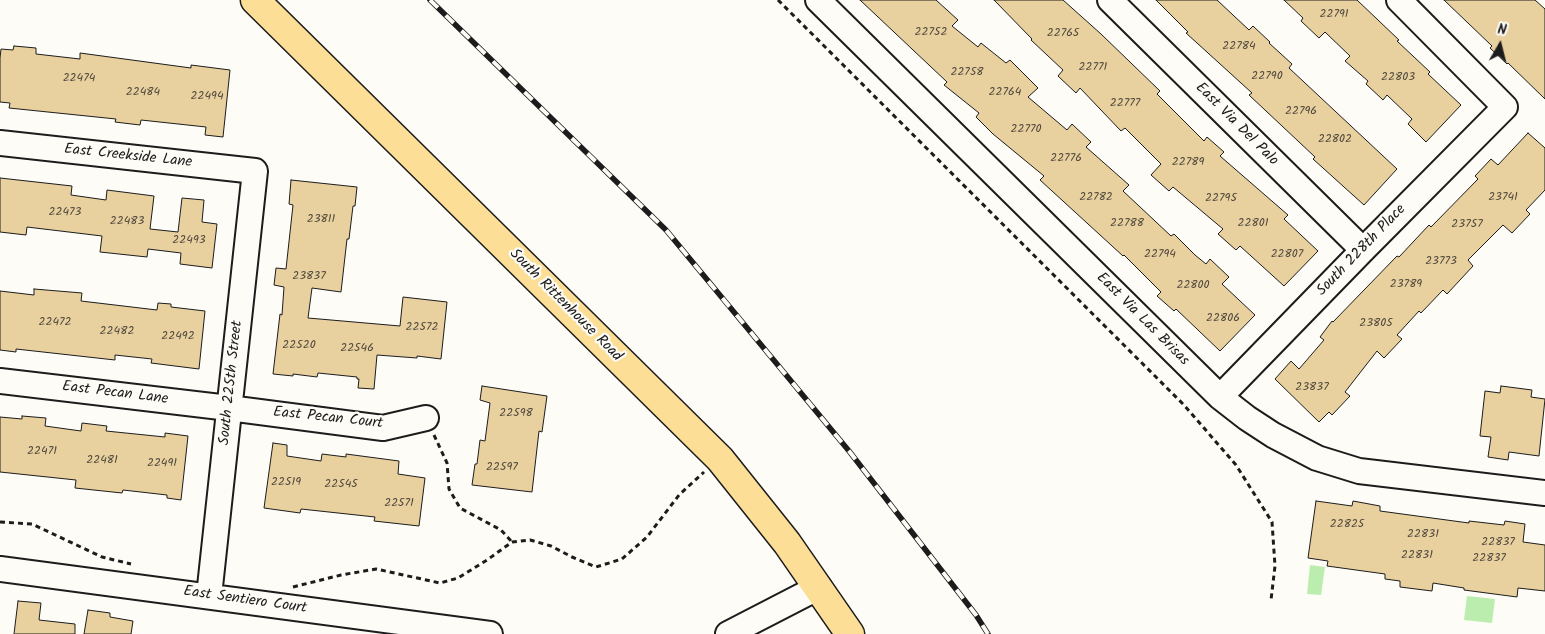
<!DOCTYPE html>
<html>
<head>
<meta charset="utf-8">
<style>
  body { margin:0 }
  #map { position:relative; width:1545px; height:634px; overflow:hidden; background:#fdfcf7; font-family:Kalam,sans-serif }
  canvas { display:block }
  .north { position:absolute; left:1475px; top:20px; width:50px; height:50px; -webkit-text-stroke:4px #fdfcf7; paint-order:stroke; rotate:8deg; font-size:14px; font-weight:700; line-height:20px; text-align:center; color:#1c1c1c }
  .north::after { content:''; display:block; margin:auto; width:18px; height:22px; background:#1c1c1c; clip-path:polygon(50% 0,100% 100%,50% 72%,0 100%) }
</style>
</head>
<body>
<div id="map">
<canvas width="1545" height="634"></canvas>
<div class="north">N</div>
</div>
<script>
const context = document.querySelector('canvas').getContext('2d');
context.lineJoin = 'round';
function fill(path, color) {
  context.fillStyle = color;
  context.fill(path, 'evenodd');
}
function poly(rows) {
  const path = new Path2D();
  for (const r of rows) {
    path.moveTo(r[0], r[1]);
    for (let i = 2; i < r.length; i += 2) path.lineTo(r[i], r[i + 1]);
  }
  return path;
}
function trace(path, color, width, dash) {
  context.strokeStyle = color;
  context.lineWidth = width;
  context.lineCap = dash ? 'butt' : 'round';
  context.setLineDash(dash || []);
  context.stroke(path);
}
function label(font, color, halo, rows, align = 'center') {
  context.font = font + ' Kalam,sans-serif';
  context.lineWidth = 4.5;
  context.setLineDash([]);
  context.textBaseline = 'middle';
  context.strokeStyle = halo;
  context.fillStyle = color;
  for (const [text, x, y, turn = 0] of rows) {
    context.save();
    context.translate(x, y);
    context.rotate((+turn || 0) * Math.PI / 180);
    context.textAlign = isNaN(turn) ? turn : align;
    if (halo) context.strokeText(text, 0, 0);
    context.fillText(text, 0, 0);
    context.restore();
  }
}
fill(poly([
  [1310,565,1325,567,1321,595,1307,594],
  [1467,596,1495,599,1492,623,1464,620]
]), '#bbeeae');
const building = poly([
  [860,0,936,0,958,20,952,26,978,47,981,43,1006,63,1010,60,1038,88,1028,97,1067,130,1072,124,1091,142,1086,147,1129,185,1123,191,1171,236,1174,234,1195,255,1206,264,1210,259,1229,277,1222,284,1255,315,1220,351,1176,309,1174,311,1157,296,1161,292,1124,255,1123,256,1040,180,1044,176,993,134,976,117,979,113,944,85,947,82,860,0],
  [994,0,1063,0,1101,34,1160,91,1157,94,1204,141,1207,137,1224,152,1220,156,1288,215,1284,219,1318,251,1284,286,1240,246,1236,250,1218,234,1223,229,1173,187,1169,191,1151,175,1161,164,1125,128,1121,131,1080,88,1076,93,1058,76,1063,70,1031,40,1032,39,994,0],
  [1156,0,1217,0,1249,30,1253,26,1270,42,1269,43,1292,64,1289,68,1397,169,1364,205,1313,159,1315,157,1249,95,1252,93,1186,33,1188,32,1156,0],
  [1284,0,1357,0,1399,40,1397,41,1430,72,1428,74,1461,105,1426,142,1408,124,1412,119,1387,95,1383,100,1366,84,1368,81,1345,61,1350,56,1325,32,1319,38,1301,21,1303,18,1284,0],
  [1444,0,1535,0,1545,9,1545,99,1508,63,1507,64,1490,48,1492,46,1444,0],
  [14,46,36,48,36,54,80,59,80,53,191,68,191,65,230,70,223,137,205,135,206,127,141,120,140,125,115,122,116,119,9,108,10,103,0,102,0,58,1,49,13,50,14,46],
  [1528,133,1545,148,1545,190,1526,210,1530,214,1512,233,1503,225,1468,260,1473,266,1447,294,1443,290,1421,313,1419,311,1397,335,1402,339,1384,358,1377,351,1345,392,1350,396,1332,415,1329,412,1319,422,1275,379,1291,361,1299,369,1324,340,1320,337,1332,321,1333,322,1397,256,1399,257,1429,225,1431,227,1478,179,1475,176,1491,159,1498,165,1528,133],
  [0,178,72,186,71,195,106,200,107,190,154,196,150,229,178,232,182,198,204,200,202,222,217,224,212,268,180,264,181,253,148,249,147,257,100,252,102,236,27,227,26,235,0,232,0,178],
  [291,180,357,187,355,206,353,206,349,239,347,239,341,292,312,288,308,318,400,326,403,297,447,302,441,359,417,356,417,358,377,355,374,389,358,388,359,379,357,379,357,377,318,373,317,377,293,374,293,376,273,374,280,314,282,315,284,287,274,285,276,268,286,269,293,205,289,204,291,180],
  [34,289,82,293,81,301,157,310,158,303,171,304,171,307,205,311,199,369,151,363,152,359,115,355,115,360,16,349,16,352,0,350,0,291,34,295,34,289],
  [482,386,547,396,542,432,539,431,532,492,472,485,475,464,477,464,480,440,485,441,490,403,480,400,482,386],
  [1501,386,1532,390,1531,397,1545,399,1539,456,1509,452,1508,460,1488,457,1491,437,1480,436,1485,391,1500,393,1501,386],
  [22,416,46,418,45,426,81,431,82,423,107,426,106,431,165,437,165,433,188,436,181,500,167,498,167,495,123,490,122,493,75,488,76,480,0,472,0,417,22,419,22,416],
  [273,443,287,445,287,456,321,461,322,454,346,457,346,454,399,461,398,474,425,478,419,526,374,521,375,517,301,509,300,513,264,508,273,443],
  [1316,501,1352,506,1353,501,1380,506,1380,511,1469,523,1469,521,1504,525,1505,521,1525,524,1523,542,1545,545,1545,591,1518,588,1517,597,1464,590,1464,588,1433,583,1432,591,1400,587,1400,581,1385,579,1385,574,1327,566,1328,561,1308,558,1316,501],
  [18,601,41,603,39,620,75,624,75,634,14,634,18,601],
  [88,610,110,613,110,617,133,621,131,634,84,634,88,610]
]);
fill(building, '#e9d09f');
trace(building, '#1c1c1c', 1);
const minor = poly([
  [818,0,1220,397,1247,418,1273,435,1317,458,1359,471,1545,493],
  [1110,0,1363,250],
  [0,143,255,171,209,596],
  [0,381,229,408,383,428,426,418],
  [1220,397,1363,250,1505,107,1399,0],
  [0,569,490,634],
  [728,634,819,587]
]);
const major = poly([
  [255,0,720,459,787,543,850,634]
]);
trace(minor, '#1c1c1c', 28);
trace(major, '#1c1c1c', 31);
trace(poly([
  [778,0,1184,405,1236,465,1272,522,1275,566,1271,600],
  [434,435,447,463,449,489,460,508,501,530,512,542],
  [0,522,32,524,102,557,131,564],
  [293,587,341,575,376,569,440,583,458,578,487,560,512,542,530,540,551,546,572,557,596,567,622,559,647,537,679,495,704,472]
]), '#1c1c1c', 3, [5, 4]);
trace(minor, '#fdfcf7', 24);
trace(major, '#fcde96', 28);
const rail = poly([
  [430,0,666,230,849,451,976,615,988,634]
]);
trace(rail, '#1c1c1c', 5.5);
trace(rail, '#fdfcf7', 4, [11]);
label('12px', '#4f493d', null, [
  ["22791",1334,15],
  ["22752",931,33],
  ["22765",1063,34],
  ["22784",1239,47],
  ["22771",1093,68],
  ["22758",967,73],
  ["22790",1267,77],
  ["22803",1398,78],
  ["22474",79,79],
  ["22484",143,93],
  ["22764",1005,93],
  ["22494",207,97],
  ["22777",1125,104],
  ["22796",1301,112],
  ["22770",1026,130],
  ["22802",1335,140],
  ["22776",1066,159],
  ["22789",1188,163],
  ["22782",1096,198],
  ["23741",1503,198],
  ["22795",1221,199],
  ["22473",65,213],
  ["23811",321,220],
  ["22483",127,222],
  ["22788",1127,224],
  ["22801",1253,224],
  ["23757",1467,225],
  ["22493",189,241],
  ["22794",1160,255],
  ["22807",1287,255],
  ["23773",1441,262],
  ["23837",309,277],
  ["23789",1406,285],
  ["22800",1193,286],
  ["22806",1223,319],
  ["22472",55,323],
  ["23805",1376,324],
  ["22572",422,328],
  ["22482",117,332],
  ["22492",178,337],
  ["22520",299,346],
  ["22546",357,349],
  ["23837",1312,388],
  ["22598",516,414],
  ["22471",42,452],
  ["22481",102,461],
  ["22491",162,464],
  ["22597",502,468],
  ["22519",286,483],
  ["22545",341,485],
  ["22571",399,504],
  ["22825",1347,525],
  ["22831",1423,535],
  ["22837",1498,543],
  ["22831",1417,556],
  ["22837",1489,559]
]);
label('15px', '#1c1c1c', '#fdfcf7', [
  ["East Via Del Palo",1236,125,45],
  ["East Creekside Lane",128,157,6],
  ["South 228th Place",1362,251,-46],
  ["South Rittenhouse Road",565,306,45],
  ["East Via Las Brisas",1142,320,45],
  ["South 225th Street",232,383,-84],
  ["East Pecan Lane",115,394,7],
  ["East Pecan Court",328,419,6],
  ["East Sentiero Court",245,601,8]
]);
</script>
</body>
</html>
